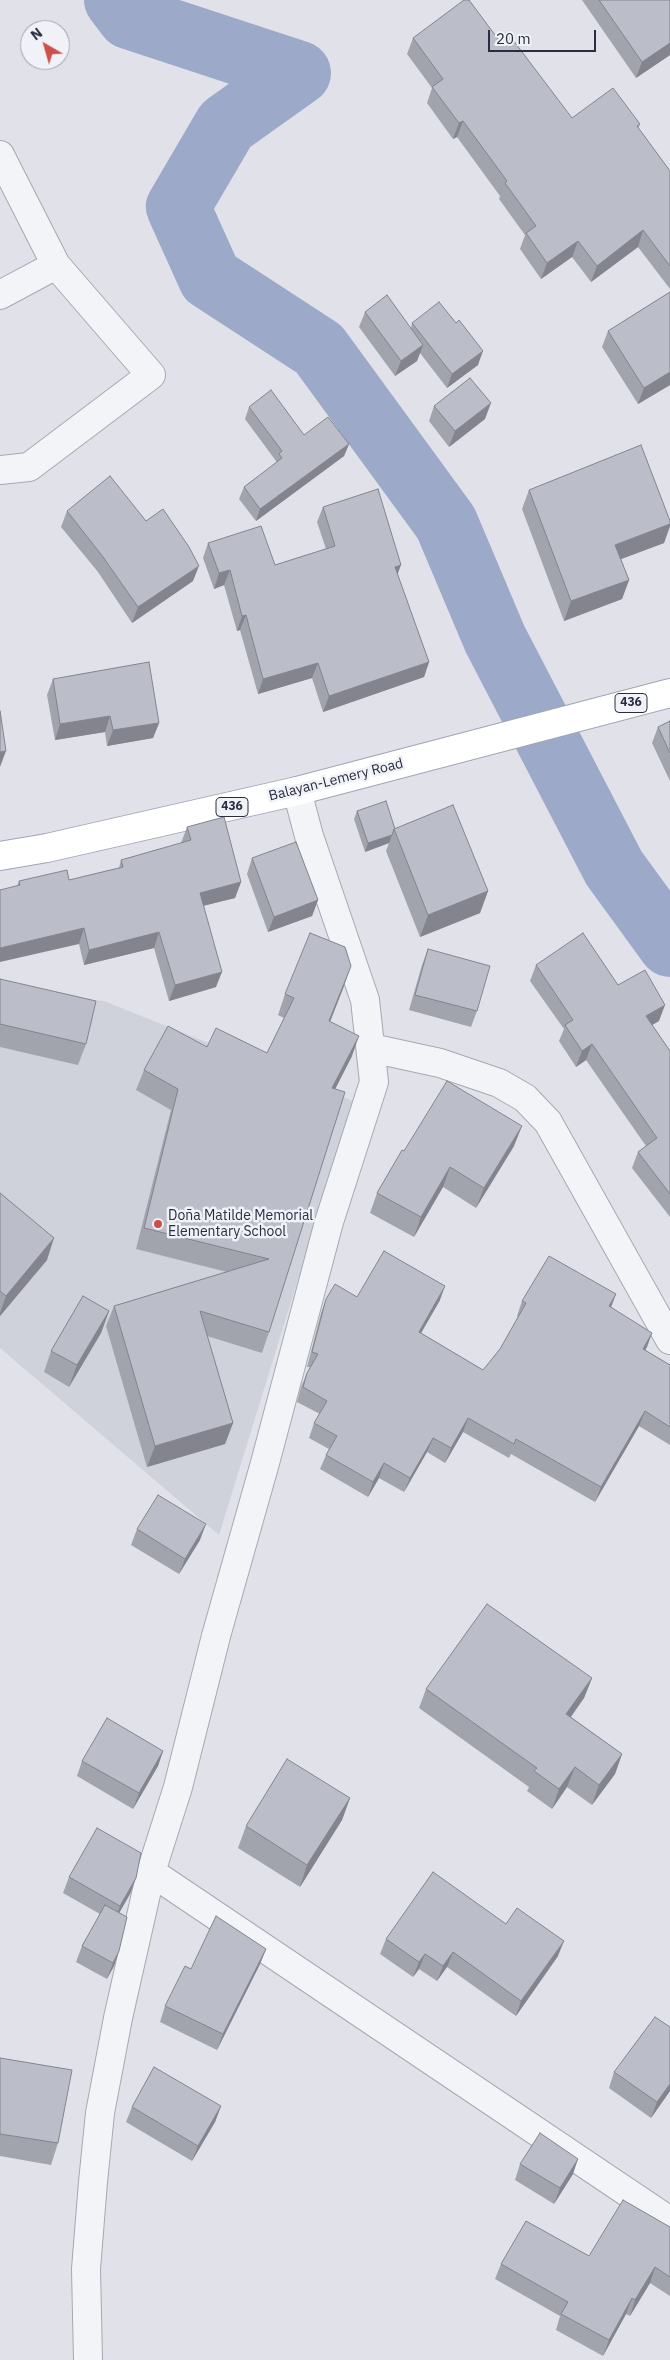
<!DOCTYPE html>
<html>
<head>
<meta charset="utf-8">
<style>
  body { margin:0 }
  #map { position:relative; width:670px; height:2360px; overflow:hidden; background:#e1e2e9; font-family:"IBM Plex Sans",sans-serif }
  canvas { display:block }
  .north { position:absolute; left:20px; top:20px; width:50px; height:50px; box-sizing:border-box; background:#f0f2f7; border:1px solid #a0a3ae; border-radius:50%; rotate:322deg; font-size:14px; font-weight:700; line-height:20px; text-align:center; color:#292d41 }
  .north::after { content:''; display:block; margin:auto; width:18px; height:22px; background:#cc5048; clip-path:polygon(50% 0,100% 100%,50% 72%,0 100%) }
  .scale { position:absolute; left:488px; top:30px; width:108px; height:22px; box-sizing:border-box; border:2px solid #292d41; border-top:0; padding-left:6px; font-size:15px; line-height:18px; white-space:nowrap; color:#292d41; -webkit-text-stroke:4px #f0f2f7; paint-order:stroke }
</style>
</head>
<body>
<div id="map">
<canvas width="670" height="2360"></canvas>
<div class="north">N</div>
<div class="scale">20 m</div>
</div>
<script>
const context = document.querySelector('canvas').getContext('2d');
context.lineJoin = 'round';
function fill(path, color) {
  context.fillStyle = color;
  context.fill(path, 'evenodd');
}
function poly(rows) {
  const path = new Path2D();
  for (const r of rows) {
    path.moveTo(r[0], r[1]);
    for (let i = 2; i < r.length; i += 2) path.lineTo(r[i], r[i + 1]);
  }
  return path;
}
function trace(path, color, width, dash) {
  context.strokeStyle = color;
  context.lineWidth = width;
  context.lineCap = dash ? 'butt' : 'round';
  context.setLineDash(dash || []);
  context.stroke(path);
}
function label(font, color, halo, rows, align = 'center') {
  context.font = font + ' "IBM Plex Sans",sans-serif';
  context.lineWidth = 5;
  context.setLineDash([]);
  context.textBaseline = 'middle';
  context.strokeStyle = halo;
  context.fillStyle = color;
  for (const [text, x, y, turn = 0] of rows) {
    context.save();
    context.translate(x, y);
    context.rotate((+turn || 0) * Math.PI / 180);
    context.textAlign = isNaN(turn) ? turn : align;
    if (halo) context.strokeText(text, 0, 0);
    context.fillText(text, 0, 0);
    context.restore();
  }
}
fill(poly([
  [0,990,104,1001,353,1101,219,1535,0,1348]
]), '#cfd1db');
trace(poly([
  [116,0,129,17,299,73,226,125,178,207,210,278,319,349,446,523,495,639,614,868,670,945]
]), '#9ca9c9', 64);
const street = poly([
  [0,155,56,265,151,375,29,467,0,470],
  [0,295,56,265],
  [371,1048,440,1063,499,1083,525,1098,548,1122,670,1340],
  [151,1872,670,2221],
  [88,2360,86,2269,93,2182,100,2113,118,2018,151,1872,178,1787,216,1636,265,1463,329,1222,374,1082,365,1000,309,836,297,791]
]);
const primary = poly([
  [0,856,47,848,297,791,670,693]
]);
trace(street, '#a6a8b3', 30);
trace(primary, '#a0a4b5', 30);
trace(street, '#f3f4f8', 28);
trace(primary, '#fff', 28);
fill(poly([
  [582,0,670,0,670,55,636,78],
  [413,38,498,39,572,118,640,124,638,129,670,171,670,289,638,247,591,282,572,257,541,279,520,249,525,235,499,199,500,196,457,137,453,139,427,103,432,88,407,54],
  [670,292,670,385,638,404,602,347,608,331],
  [365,312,411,328,412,323,478,365,447,388,420,353,417,361,395,376,359,327],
  [434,406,485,419,449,447,429,421],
  [249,407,304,435,349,444,344,456,256,521,239,499,244,487,276,463,276,461,245,419],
  [529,490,670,521,670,526,664,543,621,559,629,580,622,599,564,621,522,509],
  [323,507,397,575,429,662,424,677,323,712,312,678,258,694,240,630,237,631,224,585,214,589,203,558,208,543,275,565,326,549,317,522],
  [67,511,193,581,132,623,98,572,61,527],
  [53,679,159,723,153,738,107,746,105,732,55,740,47,695],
  [670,721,670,781,652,743,658,727],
  [357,811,395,829,488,891,480,913,420,937,386,851,389,843,365,852,354,819],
  [187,827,241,882,235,898,203,906,216,987,169,1001,154,948,84,965,79,944,17,886,19,881,69,880,119,868,121,860,181,843],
  [252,858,318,900,312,916,268,932,247,874],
  [428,949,477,1011,471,1027,409,1010,422,965],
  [536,965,618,985,659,1021,652,1025,670,1051,670,1217,632,1168,638,1152,646,1146,586,1060,576,1067,559,1041,564,1029,530,981],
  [0,979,86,1044,78,1065,0,1047],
  [344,986,330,1022,352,1056,335,1089,269,1332,262,1353,207,1336,233,1423,225,1444,147,1467,106,1326,114,1306,227,1272,136,1249,171,1110,136,1090,144,1070,207,1047,267,1053,284,1018,278,1015,285,994],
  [514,1146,476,1208,443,1187,414,1237,370,1213,377,1193,404,1151],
  [0,1193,47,1260,0,1316],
  [616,1294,611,1308,652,1333,645,1350,670,1365,670,1445,639,1426,595,1502,511,1454,509,1458,463,1432,445,1463,427,1452,404,1492,379,1478,368,1497,320,1469,326,1455,329,1449,309,1438,314,1423,320,1414,297,1402,301,1387,307,1373,310,1367,307,1367,321,1313,326,1299,357,1297,440,1300,421,1333,483,1370,500,1349,518,1317,517,1316,522,1301],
  [109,1311,101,1333,69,1387,44,1372,51,1351],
  [137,1529,200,1540,179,1574,131,1545],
  [592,1678,584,1698,571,1717,622,1754,615,1774,592,1805,567,1787,552,1809,527,1791,529,1787,419,1708,426,1689],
  [163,1751,158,1766,133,1809,77,1776,82,1761],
  [350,1798,342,1820,300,1887,238,1848,246,1826],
  [69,1877,136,1878,130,1894,119,1913,119,1951,114,1966,107,1979,76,1962,82,1946,100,1914,63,1893],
  [506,1924,558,1956,516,2016,447,1967,437,1981,419,1969,413,1977,380,1954,386,1939],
  [266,1949,260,1964,217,2050,160,2022,165,2006,191,1969],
  [0,2058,58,2143,51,2165,0,2156],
  [614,2072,670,2091,651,2118,609,2088],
  [221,2106,215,2122,192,2161,126,2122,132,2107],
  [520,2164,573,2174,554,2204,515,2180],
  [670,2227,670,2296,650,2283,630,2316,626,2314,603,2356,556,2330,560,2316,495,2279,501,2264,589,2256]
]), '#a1a3ad');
fill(poly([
  [670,43,670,55,636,78,642,62],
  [463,121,457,137,453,139,459,123],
  [643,230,638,247,591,282,597,266],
  [578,241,572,257,541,279,547,263],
  [423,345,417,361,395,376,401,361],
  [483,351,478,365,447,388,452,374],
  [670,372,670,385,638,404,644,388],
  [491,403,485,419,449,447,455,431],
  [349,444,344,456,256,521,260,509],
  [670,524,670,526,664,543,608,564,615,545],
  [401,565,395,581,395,567],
  [199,566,193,581,132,623,138,607],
  [230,570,224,585,214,589,219,573],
  [629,580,622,599,564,621,571,601],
  [246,615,240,630,237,631,242,616],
  [429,662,424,677,323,712,329,696],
  [318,663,312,678,258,694,263,679],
  [110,716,105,732,55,740,60,724],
  [159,723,153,738,107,746,113,730],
  [6,751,0,767,0,752],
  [392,835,389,843,365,852,368,843],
  [241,882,235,898,194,908,200,893],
  [488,891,480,913,420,937,428,915],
  [318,900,312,916,268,932,274,917],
  [84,928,79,944,0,962,0,948],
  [159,932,154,948,84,965,89,950],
  [351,966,344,986,322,1042,329,1021],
  [222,972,216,987,169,1001,175,985],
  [665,1005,659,1021,640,1032,646,1016],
  [359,1036,352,1056,325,1109,332,1088],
  [592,1044,586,1060,576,1067,582,1051],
  [522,1126,514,1146,476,1208,484,1188],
  [450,1167,443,1187,414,1237,421,1217],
  [54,1238,47,1260,0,1316,0,1313,6,1296],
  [445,1286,440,1300,413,1347,419,1332],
  [616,1294,610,1309,609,1306],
  [109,1311,101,1333,69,1387,77,1365],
  [652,1333,647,1347,638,1363,643,1349],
  [645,1411,639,1426,595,1502,601,1487],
  [468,1418,463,1432,445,1463,451,1448],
  [233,1423,225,1444,147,1467,155,1446],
  [433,1438,427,1452,404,1492,410,1478],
  [384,1463,379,1478,368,1497,373,1482],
  [206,1524,200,1540,179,1574,185,1559],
  [592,1678,584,1698,559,1733,566,1714],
  [163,1751,158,1766,133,1809,139,1793],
  [622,1754,615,1774,592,1805,599,1785],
  [575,1767,567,1787,552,1809,559,1789],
  [350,1798,342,1820,300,1887,307,1865],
  [136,1878,130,1894,114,1922,120,1906],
  [564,1941,558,1956,516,2016,521,2001],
  [266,1949,260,1964,217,2050,223,2034],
  [119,1951,114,1966,107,1979,113,1963],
  [453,1952,447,1967,437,1981,443,1966],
  [425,1954,419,1969,413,1977,419,1962],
  [670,2084,670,2091,651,2118,657,2102],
  [221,2106,215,2122,192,2161,198,2146],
  [578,2159,573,2174,554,2204,560,2188],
  [655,2267,650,2283,630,2316,635,2300],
  [632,2298,626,2314,603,2356,609,2340]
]), '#83848d');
const building = poly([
  [464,0,469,0,498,39,507,32,572,118,613,88,640,124,637,126,670,171,670,266,643,230,597,266,578,241,547,263,526,233,536,226,505,183,507,181,463,121,459,123,432,87,443,79,413,38,464,0],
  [599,0,670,0,670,43,642,62,599,0],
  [670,292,670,372,644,388,608,331,670,292],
  [387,295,423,345,401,361,365,312,387,295],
  [439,302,456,323,459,320,483,351,452,374,412,323,439,302],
  [470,378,491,403,455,431,434,406,470,378],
  [271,390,304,435,328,417,349,444,260,509,244,487,282,458,279,454,282,451,249,407,271,390],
  [641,445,670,521,670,524,615,545,629,580,571,601,529,490,641,445],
  [110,476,146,521,163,509,189,547,199,566,138,607,103,557,67,511,110,476],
  [378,489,401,565,395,567,429,662,329,696,318,663,263,679,246,615,242,616,230,570,219,573,208,543,261,526,275,565,335,546,323,507,378,489],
  [149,662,159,723,113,730,110,716,60,724,53,679,149,662],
  [0,711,6,751,0,752,0,711],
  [670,721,670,753,658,727,670,721],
  [386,801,395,829,394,829,392,835,368,843,357,811,386,801],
  [453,805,488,891,428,915,394,829,453,805],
  [224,817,241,882,200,893,222,972,175,985,159,932,89,950,84,928,0,948,0,890,20,885,19,881,67,870,69,880,123,867,121,860,191,840,187,827,224,817],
  [296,842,318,900,274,917,252,858,296,842],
  [310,933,345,947,351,966,329,1021,359,1036,332,1088,345,1092,269,1332,200,1311,233,1423,155,1446,114,1306,269,1259,144,1228,178,1089,144,1070,168,1026,207,1047,216,1028,267,1053,294,998,285,994,310,933],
  [583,933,618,985,645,970,665,1005,646,1016,670,1051,670,1194,638,1152,657,1138,592,1044,582,1051,565,1025,573,1020,536,965,583,933],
  [428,949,490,966,477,1011,415,995,428,949],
  [0,979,96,1001,86,1044,0,1024,0,979],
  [447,1081,522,1126,484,1188,450,1167,421,1217,377,1193,402,1150,404,1151,447,1081],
  [0,1193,54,1238,6,1296,0,1291,0,1193],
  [384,1251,445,1286,419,1332,483,1370,500,1349,526,1303,522,1301,549,1256,616,1294,609,1306,652,1333,643,1349,670,1365,670,1427,645,1411,601,1487,516,1439,514,1444,468,1418,451,1448,433,1438,410,1478,384,1463,373,1482,326,1455,337,1436,314,1423,327,1401,303,1387,307,1373,318,1354,312,1352,326,1299,335,1284,357,1297,384,1251],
  [83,1296,109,1311,77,1365,51,1351,83,1296],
  [158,1495,206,1524,185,1559,137,1529,158,1495],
  [487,1604,592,1678,566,1714,622,1754,599,1785,575,1767,559,1789,534,1771,537,1768,426,1689,487,1604],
  [107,1718,163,1751,139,1793,82,1761,107,1718],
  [287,1759,350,1798,307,1865,246,1826,287,1759],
  [97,1828,141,1853,136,1878,120,1906,69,1877,97,1828],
  [433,1872,506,1924,517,1908,564,1941,521,2001,453,1952,443,1966,425,1954,419,1962,386,1939,433,1872],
  [105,1905,127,1917,119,1951,113,1963,82,1946,105,1905],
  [216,1916,266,1949,223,2034,165,2006,185,1966,191,1969,216,1916],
  [655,2017,670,2027,670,2084,657,2102,614,2072,655,2017],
  [0,2058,72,2070,58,2143,0,2134,0,2058],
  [154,2067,221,2106,198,2146,132,2107,154,2067],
  [540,2133,578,2159,560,2188,520,2164,540,2133],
  [623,2200,670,2227,670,2277,655,2267,635,2300,632,2298,609,2340,561,2314,568,2302,501,2264,526,2221,589,2256,623,2200]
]);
fill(building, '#bbbdc9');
trace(building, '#83848d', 1);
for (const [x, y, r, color] of [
  [158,1224,5,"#cc5048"]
]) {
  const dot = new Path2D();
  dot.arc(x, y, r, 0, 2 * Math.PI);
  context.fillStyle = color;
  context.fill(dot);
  trace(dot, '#f0f2f7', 2);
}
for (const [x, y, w] of [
  [631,703,32],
  [232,807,32]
]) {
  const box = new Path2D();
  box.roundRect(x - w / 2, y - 9.5, w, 19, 4);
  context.fillStyle = '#f0f2f7';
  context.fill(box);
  trace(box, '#292d41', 1);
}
label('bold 12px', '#292d41', null, [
  ["436",631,703],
  ["436",232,807]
]);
label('14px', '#292d41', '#f0f2f7', [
  ["Balayan-Lemery Road",336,780,-14]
]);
label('14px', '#292d41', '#f0f2f7', [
  ["Doña Matilde Memorial",168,1216],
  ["Elementary School",168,1232]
], 'left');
</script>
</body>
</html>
